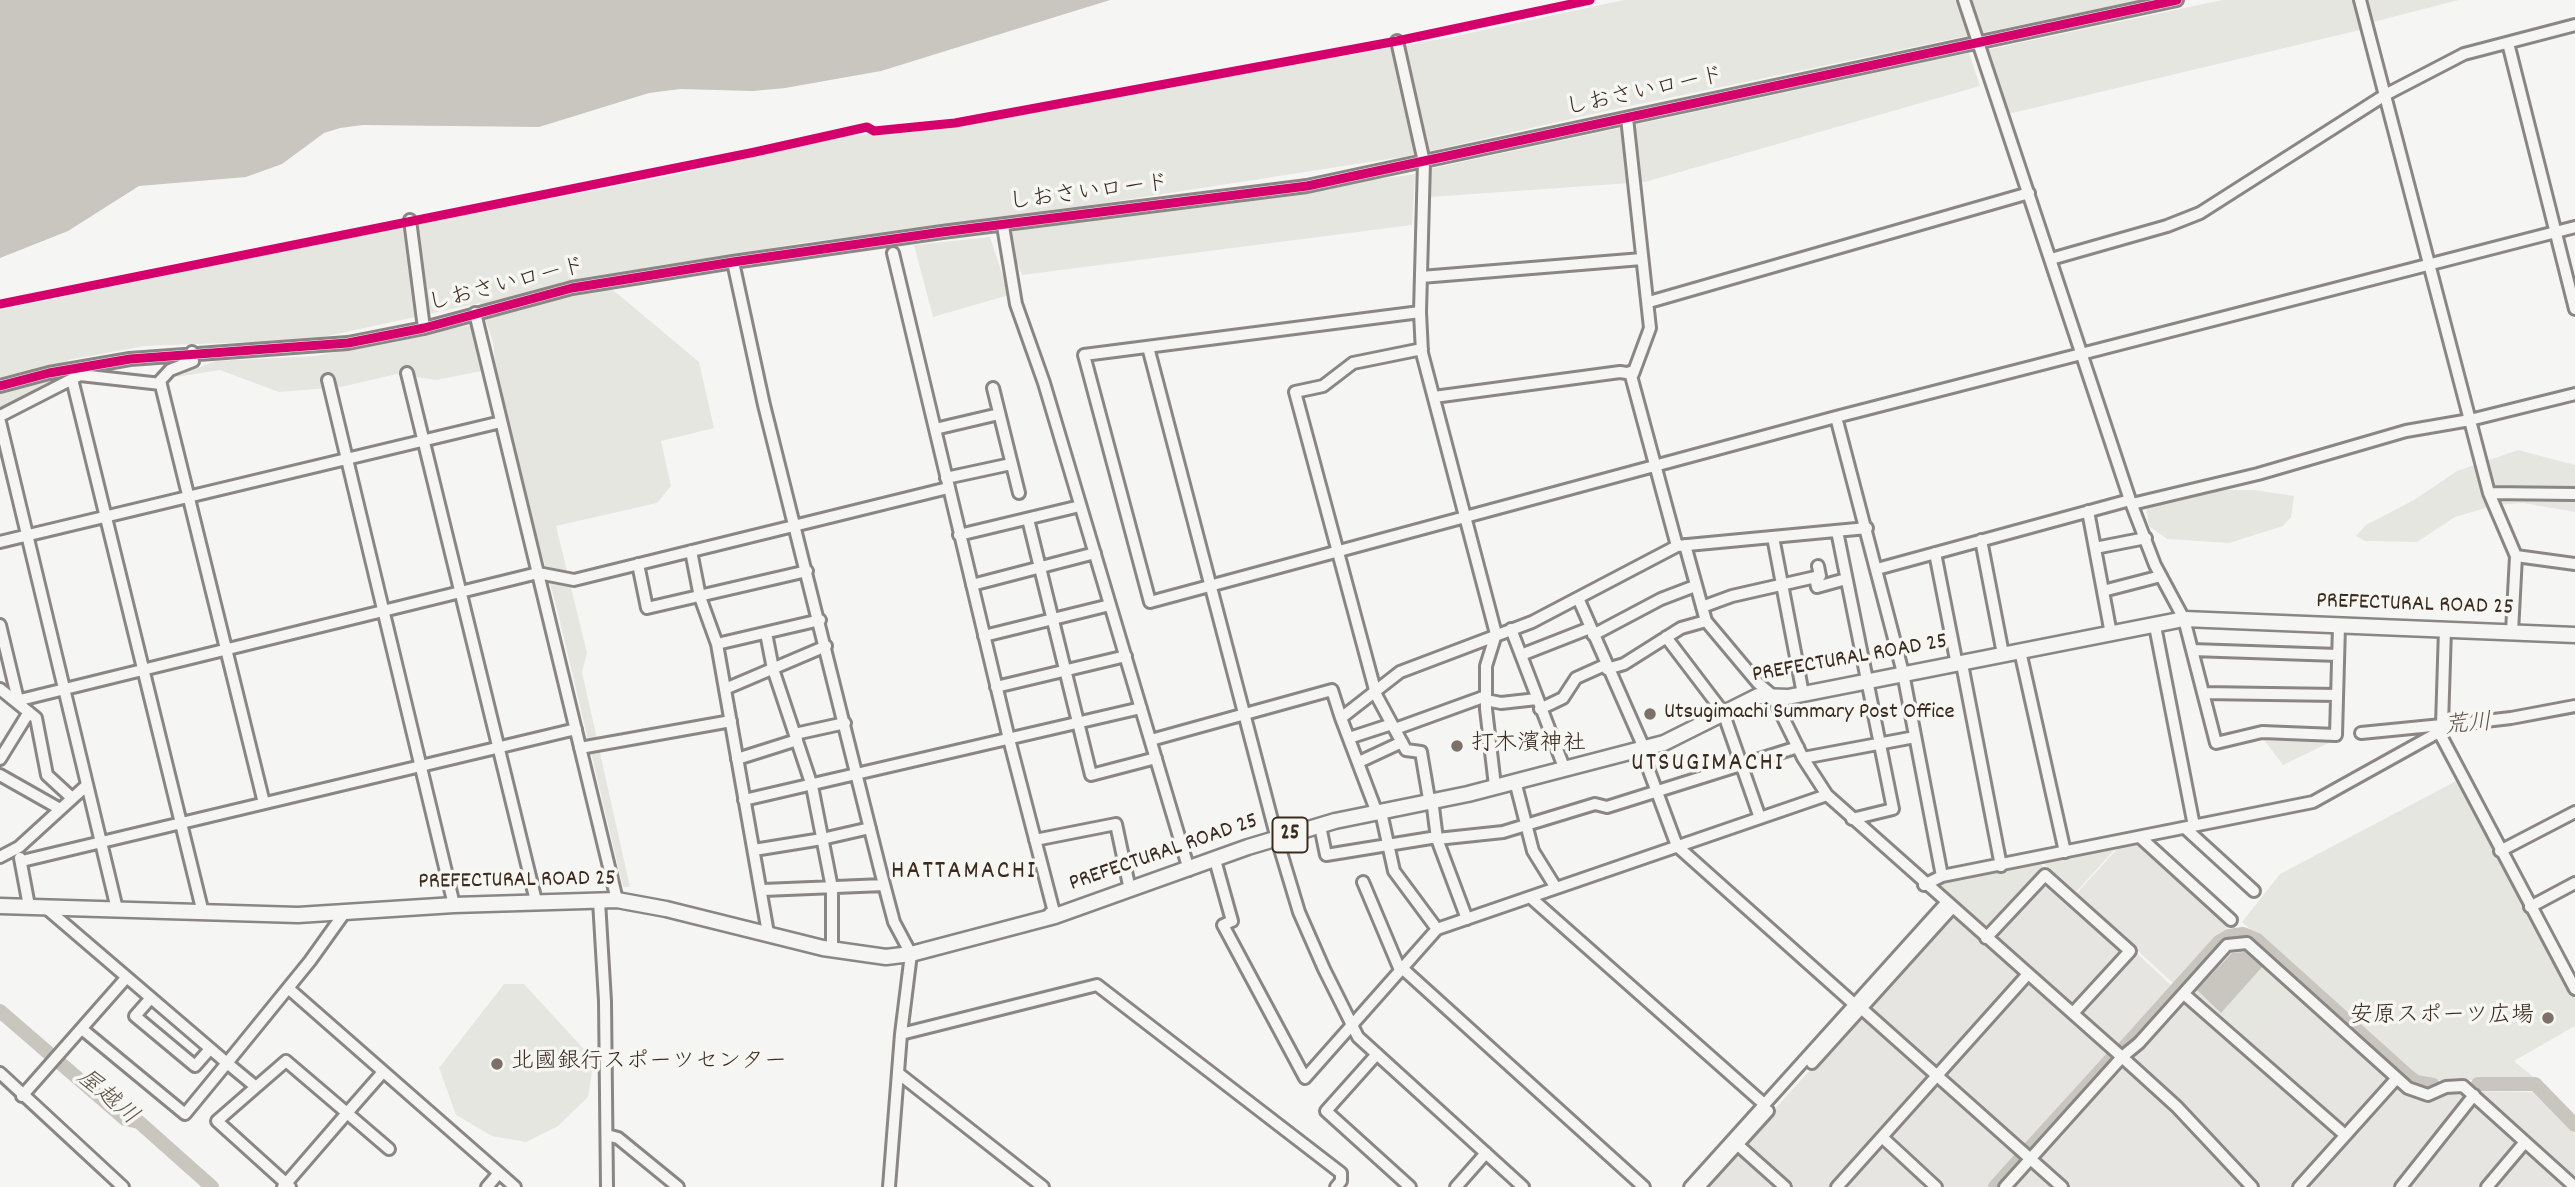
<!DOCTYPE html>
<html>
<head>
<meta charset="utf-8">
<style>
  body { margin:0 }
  canvas { display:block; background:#f5f5f3 }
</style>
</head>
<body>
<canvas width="2575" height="1187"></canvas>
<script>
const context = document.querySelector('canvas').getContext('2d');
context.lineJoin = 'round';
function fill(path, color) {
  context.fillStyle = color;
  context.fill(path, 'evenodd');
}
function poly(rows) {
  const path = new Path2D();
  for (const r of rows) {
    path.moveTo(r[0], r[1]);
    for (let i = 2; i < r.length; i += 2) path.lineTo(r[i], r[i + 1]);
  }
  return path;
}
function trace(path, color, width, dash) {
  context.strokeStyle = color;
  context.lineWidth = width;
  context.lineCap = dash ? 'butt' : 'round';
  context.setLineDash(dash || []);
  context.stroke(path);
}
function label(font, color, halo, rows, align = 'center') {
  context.font = font + ' Dekko,"Klee One",sans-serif';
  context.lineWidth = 7;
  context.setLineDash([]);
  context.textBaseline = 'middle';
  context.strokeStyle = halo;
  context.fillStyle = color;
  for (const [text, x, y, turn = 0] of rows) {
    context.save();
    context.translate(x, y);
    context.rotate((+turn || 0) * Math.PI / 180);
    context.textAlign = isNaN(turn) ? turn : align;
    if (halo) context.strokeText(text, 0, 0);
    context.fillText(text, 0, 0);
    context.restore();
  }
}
fill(poly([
  [2142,843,2231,924,2175,985,2076,894,2119,847],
  [2038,862,2184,997,2228,951,2248,948,2427,1098,2462,1091,2532,1092,2575,1134,2575,1187,1704,1187,1957,908,1930,884,1937,880]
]), '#e7e5e2');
fill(poly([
  [1624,0,2140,0,1606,111,1408,156,1015,217,800,243,600,279,699,362,714,428,661,441,671,486,657,503,556,526,587,653,582,672,630,887,623,887,557,609,499,399,493,342,480,303,309,340,144,346,68,360,55,378,0,411,0,310,312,245,678,174,846,136,909,131,1046,109,1451,37],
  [2222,0,2353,0,2360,30,2004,115,1986,50],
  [2367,0,2459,0,2373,22],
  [1969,53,1980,86,1645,182,1430,197,1429,169],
  [1415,174,1412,225,1022,275,1004,232],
  [990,237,1009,295,933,317,914,245],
  [471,325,482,371,436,380,397,374,341,387,279,392,220,370,176,377,215,361,316,356],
  [2518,450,2575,465,2575,512,2523,503,2496,505,2455,517,2417,542,2365,541,2356,536,2366,525,2414,500,2457,471],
  [2195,490,2254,490,2294,496,2291,517,2283,526,2229,543,2167,539,2149,526,2146,504,2158,492],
  [2261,736,2339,738,2283,765],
  [2460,779,2575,995,2575,1026,2514,1061,2537,1080,2418,1080,2242,922,2280,874],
  [2116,848,2076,892,2042,862],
  [2037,863,2042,868,1994,924,1982,924,1941,889,1940,882],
  [2265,964,2294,991,2248,1044,2218,1017],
  [504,984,524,984,594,1060,588,1097,558,1126,526,1142,492,1136,456,1115,439,1068]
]), '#e6e6e1');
fill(poly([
  [0,0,1110,0,881,71,785,88,753,91,680,89,649,93,539,127,363,125,340,128,324,133,282,164,246,177,139,186,68,231,0,258],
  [2245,952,2262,967,2221,1013,2197,990,2232,953]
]), '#c9c5bf');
trace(poly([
  [0,1011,125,1119,139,1122,212,1187],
  [2123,1049,2219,942,2229,936,2243,934,2257,940,2407,1075,2416,1082,2433,1085],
  [2478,1084,2535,1084,2575,1125],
  [2030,1148,2112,1058],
  [1995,1187,2020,1159]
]), '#c9c5bf', 14);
const minor = poly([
  [1964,0,2130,500,2155,565,2184,619,2216,743,2262,732,2336,735,2339,626],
  [2360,0,2489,493,2516,556,2512,632],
  [1397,41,1424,162,1420,312,1422,353,1496,634,1486,666,1486,709,1495,786],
  [2508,43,2575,309],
  [410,220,424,328],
  [1003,226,1016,304,1044,383,1189,870],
  [893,253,1009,739,1055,916,1050,913],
  [2051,259,2167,226,2200,213,2385,95,2464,54,2575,25],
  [733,262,764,405,881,873,894,922,911,954,901,1034,889,1187],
  [1421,277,1642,259],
  [1649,302,2029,193],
  [1420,312,1084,355,1150,602,1836,417,2575,227],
  [475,313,617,900],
  [1148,347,1277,839,1299,912,1324,969,1358,1037,1523,1187],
  [192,352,193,361,170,370,160,381,264,803],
  [1630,372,1677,546],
  [407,373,536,901],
  [72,379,203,913],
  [328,380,454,905],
  [0,386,49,373,130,359,348,343,424,328,572,288,733,262,942,232,1307,186,2177,0],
  [993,388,1019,493],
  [1434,397,1620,372,1633,374,1650,328,1627,118],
  [0,416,80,375,161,384],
  [1836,417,1903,673,1942,876],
  [0,422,117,909],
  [935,429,999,414],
  [946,478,1011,464],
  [2489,493,2575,494],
  [2132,504,2258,474,2406,431,2470,420,2575,394],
  [2088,511,2111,634],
  [1028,519,1091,775,1156,758],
  [1837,531,1893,809,1852,819],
  [959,535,1080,506],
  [1773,537,1803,694],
  [1981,540,2003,654],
  [0,542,501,422],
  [1685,545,1706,621,1758,683,1772,695,1803,758,1827,795,2122,1057,2139,1043,2227,945,2247,943,2408,1088,2428,1095,2446,1087,2463,1086,2575,1187],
  [2095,548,2146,538],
  [691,551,700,597,717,644,768,933],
  [1935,553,1957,665],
  [2516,556,2575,564],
  [638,564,647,608,807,571],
  [1877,569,2130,500],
  [1815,577,1817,587,1846,579],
  [972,585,1095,553],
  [2103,591,2161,576],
  [1578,598,1644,748],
  [1702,607,1732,596,1820,576,1818,566],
  [0,625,18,700],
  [2155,626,2194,826],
  [1511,629,1565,770],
  [766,633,773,669,812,786,832,888,832,949],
  [1593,635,1661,599,1695,586],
  [984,636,1110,605],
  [1666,637,1723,712,1760,818],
  [717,644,820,620],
  [2192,650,2338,655],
  [2020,651,2065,852],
  [1521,655,1590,628],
  [1962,664,2001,866],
  [1607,669,1624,664,1681,628,1706,621],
  [996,687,1126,656],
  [0,689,36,718,47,775,72,798],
  [725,689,826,646],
  [1375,690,1295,392,1323,386,1353,363,1422,349],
  [1374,691,1406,750,1421,752,1429,799],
  [2203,693,2337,695],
  [1486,700,1501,703,1537,699],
  [16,701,538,573,574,580,948,488],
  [1540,709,1563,698,1576,678,1605,665],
  [2441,726,2511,718,2575,706],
  [1395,729,1486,696],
  [2439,732,2575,989],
  [2361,733,2442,725],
  [795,734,845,723],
  [1349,738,1392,724],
  [1151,740,1332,690,1341,718],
  [580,748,731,721],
  [1641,749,1677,846,1854,1004],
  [1803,758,1915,737],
  [0,759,29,712],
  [737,759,797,740],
  [1359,762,1402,742],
  [0,775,60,809],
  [1515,781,1533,851,1556,888],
  [1432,799,1437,839,1467,919],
  [744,800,1141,708],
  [1381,812,1394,871,1437,929],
  [1377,813,1341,718,1400,672,1532,622,1677,546,1867,528],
  [1320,826,1326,855,1437,837],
  [2185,828,2254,891],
  [2141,838,2231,920],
  [1437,839,1503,832,1595,804,1607,807,1798,747],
  [1035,840,1116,824,1130,890],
  [754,850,822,839,870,828],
  [2500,851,2575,812],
  [0,857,19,847,87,785],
  [20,858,29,906],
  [1215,860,1232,921,1223,925,1305,1078,1437,929,1827,795],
  [22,861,576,729],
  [1363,882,1400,970],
  [1924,885,1942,876,2313,802,2439,732,2442,725,2445,629],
  [763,890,884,885],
  [1530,897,1764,1104],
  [599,901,605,1001,607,1187],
  [2530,907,2575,883],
  [46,908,227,1063,310,961,345,912],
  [1986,938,2045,875,2130,951,2073,1013],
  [1402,968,1644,1187],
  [288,988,515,1187],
  [2184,994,2345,1135],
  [150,999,135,1016,195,1066,210,1049],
  [1861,1008,2062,1187],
  [82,1029,185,1114,227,1063,256,1087,286,1061,347,1113,283,1187],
  [901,1034,1097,985,1341,1173,1341,1181,1336,1187],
  [1377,1054,1326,1111,1410,1187],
  [1812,1063,1951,909],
  [383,1072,347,1113,389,1149],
  [0,1073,123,1187],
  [898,1073,1043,1187],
  [256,1087,217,1121,290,1187],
  [22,1096,126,978],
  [607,1135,618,1138,678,1187],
  [1882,1137,1936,1187],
  [1738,1145,1785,1187],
  [487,1187,499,1173],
  [1456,1187,1486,1153],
  [1690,1187,1945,904],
  [1699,1187,1768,1111],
  [1837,1187,2028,974],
  [2005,1187,2122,1057,2177,1107,2252,1187],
  [2299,1187,2396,1079],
  [2401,1187,2474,1095],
  [2487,1187,2525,1142]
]);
const major = poly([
  [0,906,298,915,454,905,617,900,666,909,823,948,886,957,911,954,1055,916,1248,847,1335,821,1468,794,1664,743,1758,696,1788,697,2184,619,2575,635]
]);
trace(minor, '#8a8683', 16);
trace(major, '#8a8683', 19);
trace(minor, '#f5f5f3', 10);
trace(major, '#f5f5f3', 14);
trace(poly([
  [0,304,755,152,867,127,874,131,955,123,1397,41,1590,0],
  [0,386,49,373,130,359,348,343,424,328,572,288,733,262,942,232,1307,186,2177,0]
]), '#d6006c', 9);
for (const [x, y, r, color] of [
  [1650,714,7,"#7c7169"],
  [1457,746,7,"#7c7169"],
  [2548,1018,7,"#7c7169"],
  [497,1064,7,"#7c7169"]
]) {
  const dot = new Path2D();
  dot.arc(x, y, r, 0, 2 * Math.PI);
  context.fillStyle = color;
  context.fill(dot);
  trace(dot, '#f6f6f2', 2.5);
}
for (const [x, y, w] of [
  [1290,835,35]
]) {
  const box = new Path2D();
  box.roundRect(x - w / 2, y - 17.5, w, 35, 5);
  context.fillStyle = '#f6f6f2';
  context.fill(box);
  trace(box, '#3b2a1e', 2);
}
label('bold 21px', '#3b2a1e', null, [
  ["25",1290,835]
]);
label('23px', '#3b2a1e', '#f6f6f2', [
  ["しおさいロード",1645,94,-12],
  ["しおさいロード",1089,195,-7],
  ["しおさいロード",507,287,-14],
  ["PREFECTURAL ROAD 25",2415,606,2],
  ["PREFECTURAL ROAD 25",1850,660,-10],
  ["PREFECTURAL ROAD 25",1164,854,-19],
  ["PREFECTURAL ROAD 25",517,882,-1]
]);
label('23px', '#3b2a1e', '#f6f6f2', [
  ["Utsugimachi Summary Post Office",1664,714],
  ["打木濱神社",1471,746],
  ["安原スポーツ広場",2534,1018,"right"],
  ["北國銀行スポーツセンター",511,1064]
], 'left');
label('italic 24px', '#605248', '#f6f6f2', [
  ["荒川",2468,727,-5],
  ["屋越川",106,1099,40]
]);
context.letterSpacing = '2px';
label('26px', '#3b2a1e', '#f6f6f2', [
  ["UTSUGIMACHI",1708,765],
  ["HATTAMACHI",964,873]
]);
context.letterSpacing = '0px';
</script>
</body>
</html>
